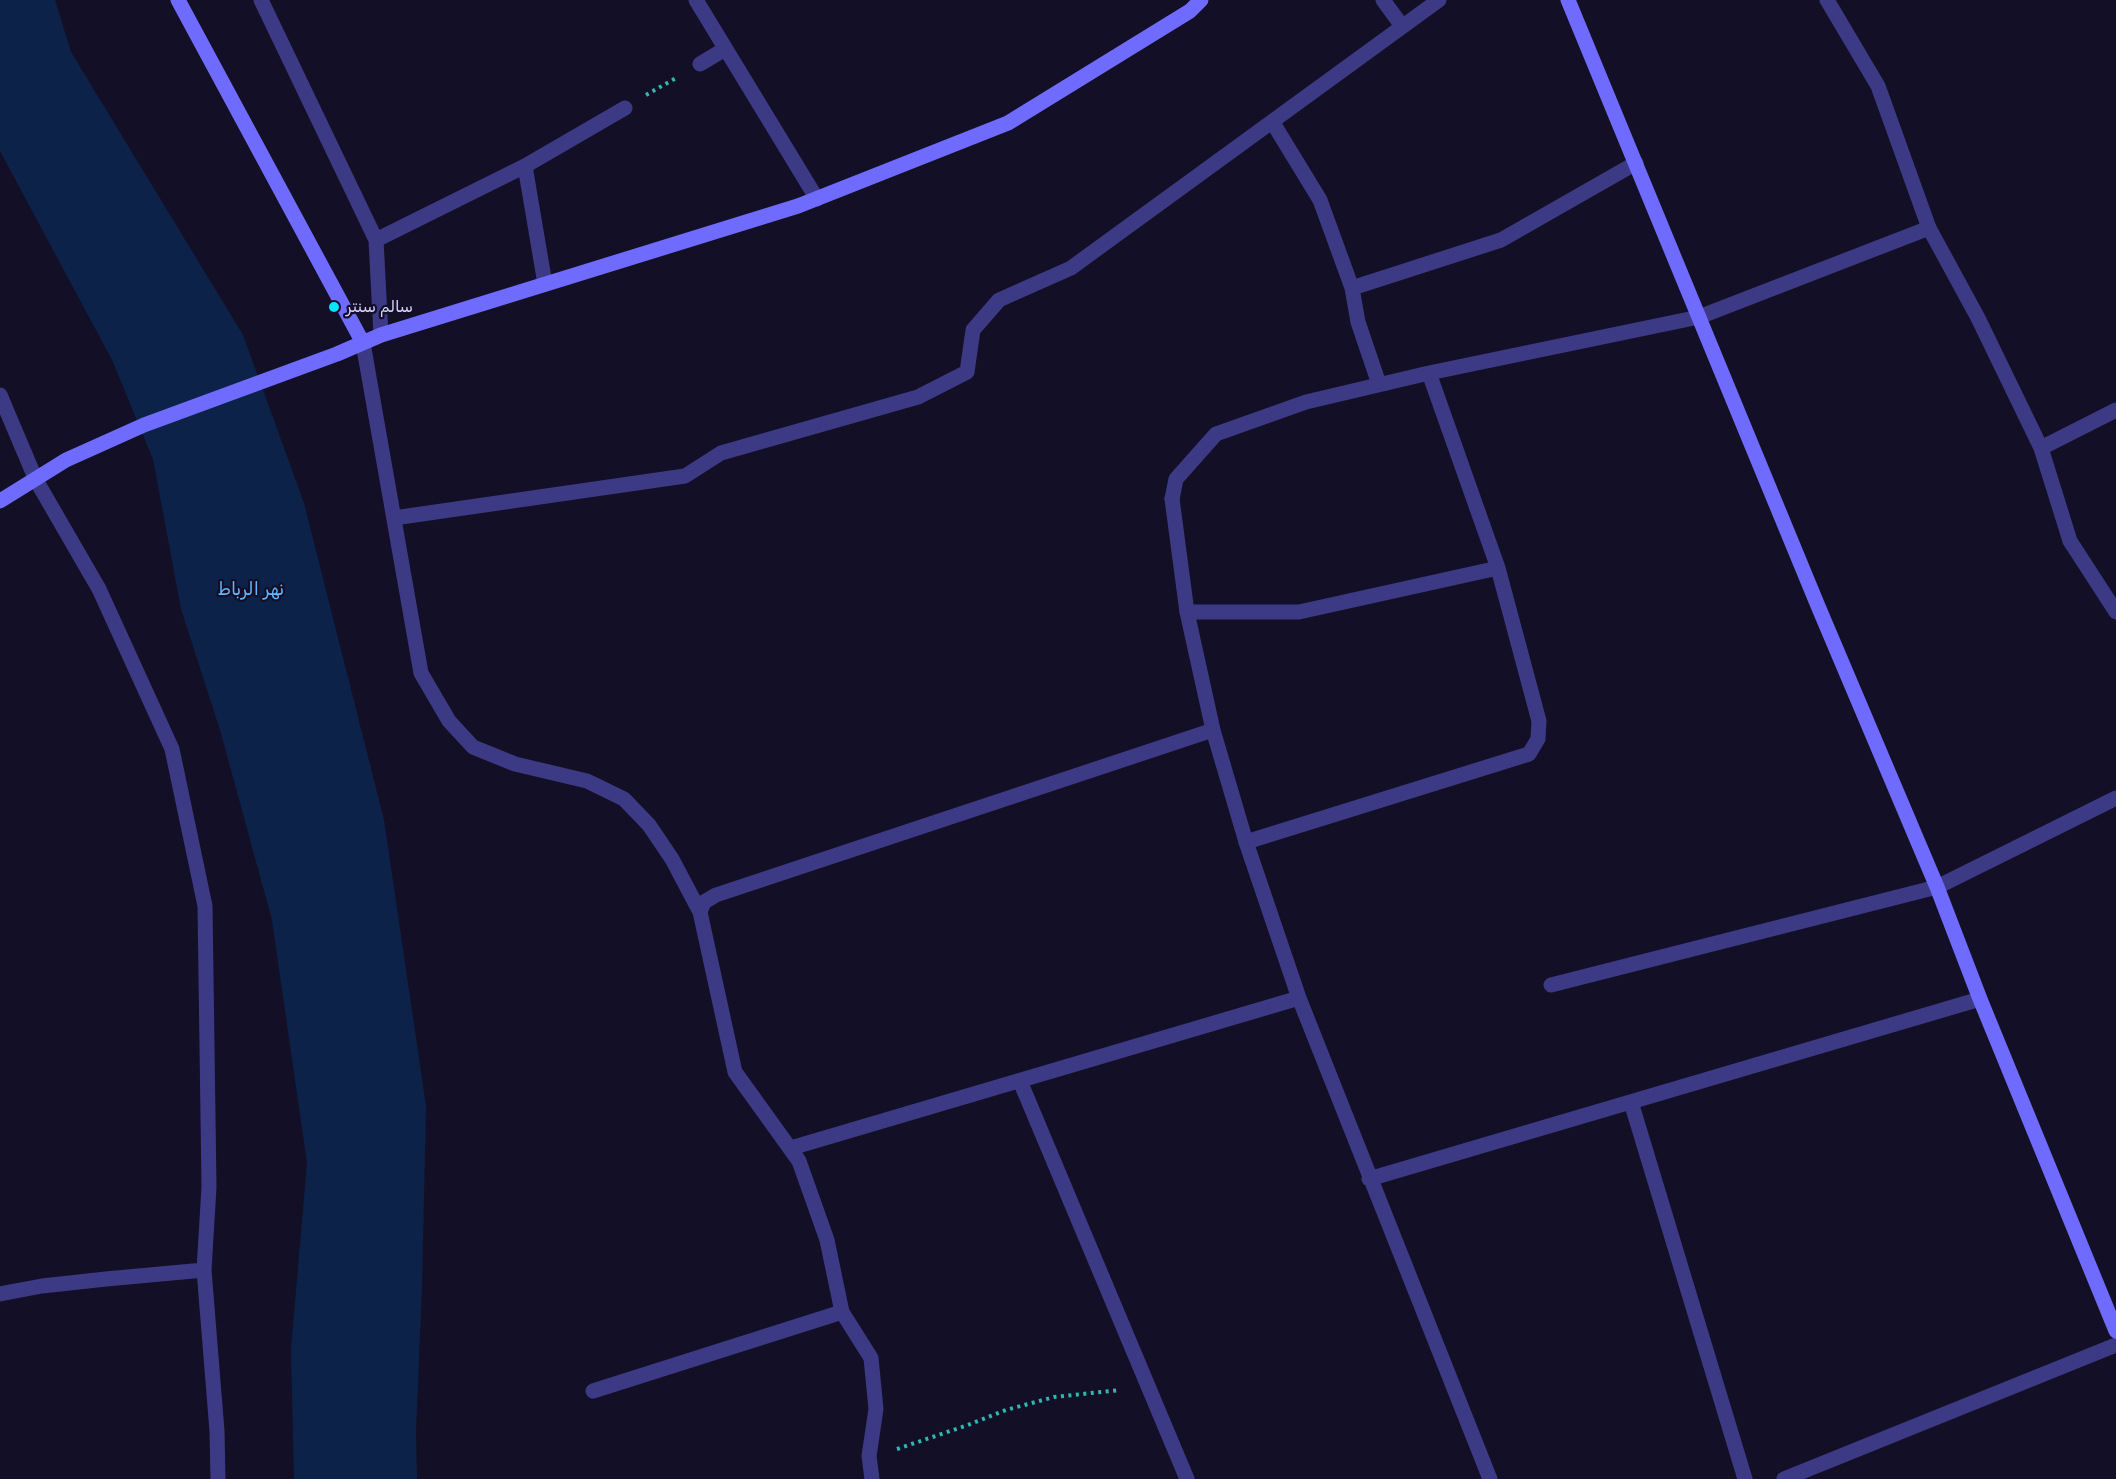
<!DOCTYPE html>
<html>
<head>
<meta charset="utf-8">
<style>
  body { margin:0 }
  canvas { display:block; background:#130f26 }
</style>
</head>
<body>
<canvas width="2116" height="1479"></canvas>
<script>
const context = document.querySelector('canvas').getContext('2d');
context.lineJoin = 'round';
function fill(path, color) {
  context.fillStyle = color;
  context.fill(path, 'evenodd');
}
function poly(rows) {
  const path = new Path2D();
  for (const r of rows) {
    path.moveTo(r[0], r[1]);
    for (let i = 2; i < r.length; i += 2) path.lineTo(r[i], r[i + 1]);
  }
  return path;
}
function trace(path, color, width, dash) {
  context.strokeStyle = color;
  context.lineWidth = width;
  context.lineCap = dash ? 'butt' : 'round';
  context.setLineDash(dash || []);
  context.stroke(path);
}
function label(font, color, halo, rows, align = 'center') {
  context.font = font + ' Rubik,Cairo,sans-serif';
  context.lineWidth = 4.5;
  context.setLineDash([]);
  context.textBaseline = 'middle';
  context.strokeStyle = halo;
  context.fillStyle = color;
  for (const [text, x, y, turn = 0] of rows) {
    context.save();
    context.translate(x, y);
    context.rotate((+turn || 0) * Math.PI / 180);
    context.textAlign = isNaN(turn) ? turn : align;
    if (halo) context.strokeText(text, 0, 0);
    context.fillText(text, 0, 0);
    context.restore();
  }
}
fill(poly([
  [0,0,55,0,71,52,243,335,304,503,384,820,426,1106,422,1286,416,1433,417,1479,294,1479,291,1349,307,1163,272,920,220,730,181,609,153,459,112,360,0,151]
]), '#0c2248');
trace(poly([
  [646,95,676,78],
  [897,1449,968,1425,1006,1410,1054,1397,1120,1390]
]), '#2fb8b0', 4, [3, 4.5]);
trace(poly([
  [261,0,376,240],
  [1383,0,1402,26],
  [700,64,725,49],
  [1273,123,1320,200,1352,288,1358,322,1379,384],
  [545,284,525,166,625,108],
  [1352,288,1501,240,1636,163],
  [381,335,376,240,525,166],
  [2041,448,2116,410],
  [1172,499,1176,479,1216,434,1306,402,1429,373,1699,317,1929,228],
  [1187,612,1299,612,1498,568],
  [1246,842,1529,754,1538,739,1539,721,1498,568,1429,373],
  [1937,887,2116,798]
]), '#3d3a85', 15);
trace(poly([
  [696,0,817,199],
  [1827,0,1878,86,1929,228,1978,318,2041,448,2070,541,2116,612],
  [363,343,421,673,449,721,473,747,515,764,587,781,624,799,649,825,672,859,700,912],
  [0,395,36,480,99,589,172,749,205,906,209,1187,204,1270,217,1431,218,1479],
  [1172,499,1187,612,1213,730,1246,842,1299,998,1490,1479],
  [394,518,685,476,721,453,918,397,967,372,973,330,999,300,1071,268,1439,0],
  [1551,985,1937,887],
  [1020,1081,1187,1479],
  [1631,1102,1745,1479],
  [791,1148,1299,998],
  [1369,1179,1980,999],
  [0,1294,42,1286,106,1279,204,1270],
  [842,1312,871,1358,876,1409,869,1456,872,1479],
  [593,1391,842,1312,827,1240,799,1161,735,1072,700,912,704,902,716,895,1213,730],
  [1784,1479,2116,1345]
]), '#3d3a85', 15);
trace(poly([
  [178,0,363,343],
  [1568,0,1818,606,1937,887,1980,999,2116,1331],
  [0,501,66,460,144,425,337,354,381,335,798,206,1008,123,1190,11,1201,0]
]), '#6f6bff', 15);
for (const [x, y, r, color] of [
  [334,307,6,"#00e5ff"]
]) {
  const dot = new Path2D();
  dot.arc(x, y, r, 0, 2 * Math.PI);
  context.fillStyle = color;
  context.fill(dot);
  trace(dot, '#130f26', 2);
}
label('16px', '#d9d4ff', '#130f26', [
  ["سالم سنتر",346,307]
], 'left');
label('italic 18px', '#62b6ff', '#130f26', [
  ["نهر الرباط",251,590]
]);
</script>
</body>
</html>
